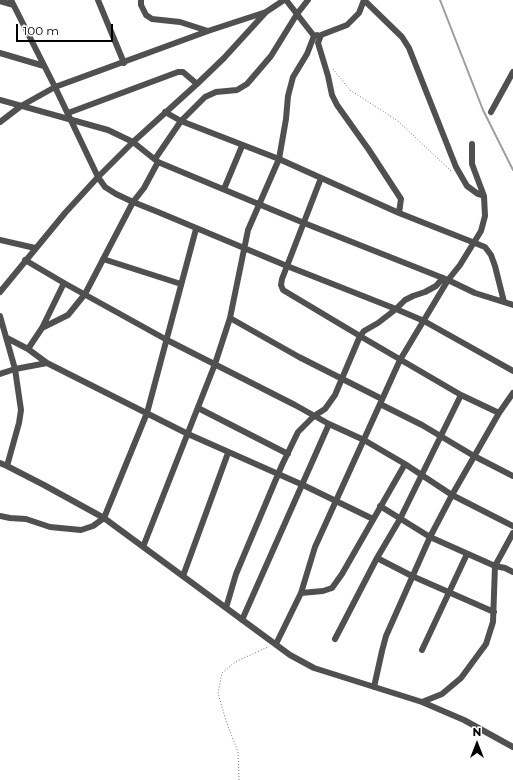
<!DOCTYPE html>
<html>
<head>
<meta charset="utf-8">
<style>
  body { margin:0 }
  #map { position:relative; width:513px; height:780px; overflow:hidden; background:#fff; font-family:Montserrat,sans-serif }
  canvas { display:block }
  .north { position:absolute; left:457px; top:724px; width:40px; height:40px; -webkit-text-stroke:3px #fff; paint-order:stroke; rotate:0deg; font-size:11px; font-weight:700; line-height:16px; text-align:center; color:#000 }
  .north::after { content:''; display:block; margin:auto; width:14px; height:18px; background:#000; clip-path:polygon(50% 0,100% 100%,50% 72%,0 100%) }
  .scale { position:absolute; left:16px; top:24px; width:97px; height:18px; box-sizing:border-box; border:2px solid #000; border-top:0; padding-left:5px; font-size:12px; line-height:14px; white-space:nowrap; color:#000; -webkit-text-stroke:3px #fff; paint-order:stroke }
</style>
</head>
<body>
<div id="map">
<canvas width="513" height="780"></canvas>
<div class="north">N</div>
<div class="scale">100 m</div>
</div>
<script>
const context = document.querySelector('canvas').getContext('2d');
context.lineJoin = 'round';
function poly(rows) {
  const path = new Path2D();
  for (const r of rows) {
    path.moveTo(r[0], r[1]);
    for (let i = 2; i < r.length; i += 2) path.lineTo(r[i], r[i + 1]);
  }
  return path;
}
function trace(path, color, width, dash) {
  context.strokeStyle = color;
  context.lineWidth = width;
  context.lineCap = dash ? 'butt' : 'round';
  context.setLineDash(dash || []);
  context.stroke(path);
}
trace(poly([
  [440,0,483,110,513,170]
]), '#9e9e9e', 2);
trace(poly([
  [333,69,350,90,398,121,451,171],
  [239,780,238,752,226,721,218,693,222,673,235,662,268,647]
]), '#727272', 1, [1, 2]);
trace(poly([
  [11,0,55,87,98,177,105,187,116,194,133,202,158,212,287,266,396,309,424,321,513,371],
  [98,0,124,63],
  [141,0,141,5,146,15,152,19,180,22,208,31],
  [286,0,314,36,317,35],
  [364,0,359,13,347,25,321,35,318,43,328,76,332,95,337,105,369,150,401,199,399,213],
  [364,0,402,37,409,48,456,167,467,186,478,194,484,196],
  [0,1,13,5],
  [0,53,44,66],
  [0,100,108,130,133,142,158,162,304,223,448,280,475,293,513,305],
  [165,112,181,121,279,159,399,213,485,247,491,255,495,266,504,302],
  [491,112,513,72],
  [68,113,178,72,183,72,197,84],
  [0,122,21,106,55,87,208,31,266,12,284,0],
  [155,159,181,121,205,97,216,92,237,90,247,84,271,56,297,14,308,0],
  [321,178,282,279,281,285,283,290,360,336,461,395,499,413],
  [224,189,242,146],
  [0,240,35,248],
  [103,259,181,284],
  [25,260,64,283,167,340,295,405,329,424,364,440,405,464,452,495,513,526],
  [0,292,65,213,98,177,133,142,197,84,224,58,266,12],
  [0,316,15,369,21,410,19,423,7,466],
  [230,318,299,357,382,399],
  [42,328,68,315,85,294,133,202,144,188,158,162],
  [7,338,28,349,42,328,64,283],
  [28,349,47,363],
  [0,374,15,369,47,363,188,434,303,485,373,519],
  [380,404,422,425,474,456,513,476],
  [198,408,288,454],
  [0,463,7,466,44,485,104,518,290,655,314,668,422,702,464,720,513,747],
  [380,506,430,537,495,566,505,568,513,572],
  [0,516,10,518,26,519,50,527,81,530,93,526,104,518,147,413,196,229],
  [143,547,215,364,230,318,248,230,279,159,286,119,288,96,293,77,307,54,314,36],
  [377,558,412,576,494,612],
  [183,576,228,453],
  [301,593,323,591,332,588,342,574,405,464],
  [226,608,236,574,282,465,298,432,314,416,325,409,335,395,360,336,364,331,378,323,396,309,405,300,413,296,425,292,436,286,443,278],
  [242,620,329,424],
  [335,639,377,558,400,519,461,395],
  [276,644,301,593,315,547,400,360,448,280,460,265,481,231,485,216,484,196,472,164,472,144],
  [422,650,467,554],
  [374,687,382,651,386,636,430,537,452,495,499,413,513,393],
  [422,702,442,694,461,678,486,644,493,622,495,566,513,533]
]), '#505050', 6);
</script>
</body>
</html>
